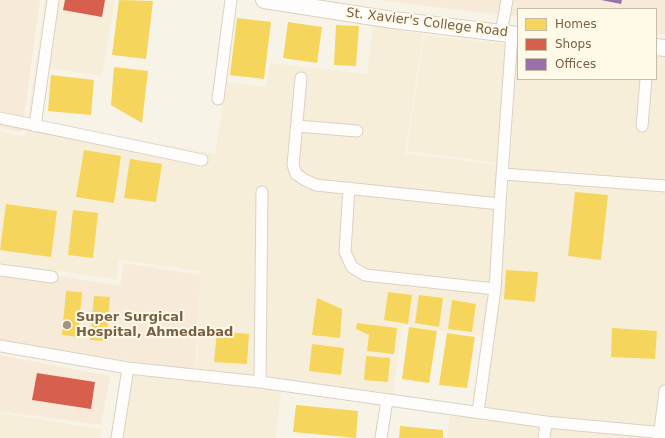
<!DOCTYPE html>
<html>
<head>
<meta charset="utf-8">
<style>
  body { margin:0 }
  #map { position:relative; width:665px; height:438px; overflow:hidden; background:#f7f4e7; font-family:"DejaVu Sans",sans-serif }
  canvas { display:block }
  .legend { position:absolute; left:517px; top:8px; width:140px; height:72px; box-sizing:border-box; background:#fffae8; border:1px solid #c9bca7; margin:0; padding:5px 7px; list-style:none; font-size:12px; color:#785f45 }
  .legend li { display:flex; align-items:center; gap:8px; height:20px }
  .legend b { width:20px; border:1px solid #c9bca7 }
</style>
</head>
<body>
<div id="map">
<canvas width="665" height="438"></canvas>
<ul class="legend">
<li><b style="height:11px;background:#f6d55c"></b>Homes</li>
<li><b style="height:11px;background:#d6604d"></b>Shops</li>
<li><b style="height:11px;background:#9970ab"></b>Offices</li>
</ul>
</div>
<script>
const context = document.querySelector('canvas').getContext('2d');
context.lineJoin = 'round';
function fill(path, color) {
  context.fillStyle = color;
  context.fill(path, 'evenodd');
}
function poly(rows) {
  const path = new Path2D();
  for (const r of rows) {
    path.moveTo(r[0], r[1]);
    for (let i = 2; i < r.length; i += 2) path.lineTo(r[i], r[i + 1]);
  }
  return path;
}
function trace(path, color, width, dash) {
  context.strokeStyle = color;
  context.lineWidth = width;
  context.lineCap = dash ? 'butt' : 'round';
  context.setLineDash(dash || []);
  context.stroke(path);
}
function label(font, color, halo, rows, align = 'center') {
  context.font = font + ' "DejaVu Sans",sans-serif';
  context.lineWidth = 4;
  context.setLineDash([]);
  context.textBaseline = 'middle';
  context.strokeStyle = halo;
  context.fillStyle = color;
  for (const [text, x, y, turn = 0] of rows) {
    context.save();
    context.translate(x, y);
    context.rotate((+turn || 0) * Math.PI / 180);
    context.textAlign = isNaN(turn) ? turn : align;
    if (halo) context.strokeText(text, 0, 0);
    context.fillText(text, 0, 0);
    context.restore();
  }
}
fill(poly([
  [45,0,115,0,102,76,47,68,40,121,215,154,226,82,266,87,270,63,367,74,373,25,423,34,405,154,498,164,491,285,482,336,402,325,393,397,196,371,201,271,119,260,116,279,0,263,0,131,25,137],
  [424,35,506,44,497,163,407,151],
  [517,39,518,40,518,79,656,79,656,51,665,51,665,183,510,171],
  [509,178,665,193,665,426,545,417,483,407,501,287],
  [132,375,281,390,276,438,121,438],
  [0,413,102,429,100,438,0,438],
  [450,414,665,438,447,438]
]), '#f7eed9');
fill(poly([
  [0,0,40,0,22,132,0,128],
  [379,0,665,0,665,35,656,34,656,9,518,9,518,17],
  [124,263,201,275,195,371,0,341,0,266,120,286],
  [0,355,110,376,101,425,0,411]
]), '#f8ead9');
fill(poly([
  [119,0,153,1,146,59,112,55],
  [237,18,271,22,264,79,230,75],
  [288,22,322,27,317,63,283,58],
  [336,25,359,26,356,66,334,65],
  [114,67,148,71,142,123,111,105],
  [51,75,94,80,91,115,48,111],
  [84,150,121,156,114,203,76,197],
  [130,159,162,164,156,202,124,198],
  [575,192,608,195,601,260,568,256],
  [6,204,57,211,51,257,0,250],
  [73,210,98,213,93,258,68,255],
  [506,270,538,272,535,302,504,299],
  [66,291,82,292,78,337,62,335],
  [388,292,412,295,408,324,384,320],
  [419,295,443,298,439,327,415,323],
  [94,296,110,297,106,341,90,340],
  [317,298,342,309,340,338,312,335],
  [452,300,476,304,472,332,448,329],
  [357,323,397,328,394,354,367,351,369,335,356,329],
  [409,327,437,331,429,383,402,379],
  [612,328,657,331,655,359,611,357],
  [217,331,249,334,247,364,214,362],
  [447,333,475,337,467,388,439,385],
  [312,344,344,348,341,375,309,371],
  [366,356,390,358,388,382,364,380],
  [296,405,358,411,356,438,293,432],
  [400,426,443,430,443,438,399,438]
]), '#f6d55c');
fill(poly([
  [65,0,105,0,102,17,63,10],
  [37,373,95,382,91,409,32,400]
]), '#d6604d');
fill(poly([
  [601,0,622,0,621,4]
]), '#9970ab');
const street = poly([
  [501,33,507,0],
  [301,78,293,165,296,174,305,180,316,185,500,204],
  [218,99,231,0],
  [0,118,202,160],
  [35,126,53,0],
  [297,126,357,131],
  [642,126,646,79],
  [503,174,665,186],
  [349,188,345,252,352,267,365,275,495,289],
  [0,270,52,277],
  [0,346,128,368,260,382,546,422,665,433],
  [260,382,262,192],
  [478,412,495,289,500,204,512,34],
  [117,438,128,368],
  [381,438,387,400],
  [544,438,546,422],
  [659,438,665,391]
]);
const secondary = poly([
  [264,0,393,20,518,35],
  [656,47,665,48]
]);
trace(street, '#d9d1c5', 13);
trace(secondary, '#d8d0c3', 18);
trace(street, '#fefdfb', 11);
trace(secondary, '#fefdfb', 16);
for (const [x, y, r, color] of [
  [67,325,5,"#a4937e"]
]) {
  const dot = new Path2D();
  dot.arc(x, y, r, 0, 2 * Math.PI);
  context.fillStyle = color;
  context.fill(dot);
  trace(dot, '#fffae8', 1.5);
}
label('13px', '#785f45', '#fffae8', [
  ["St. Xavier's College Road",427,23,7]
]);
label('bold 13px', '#785f45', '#fffae8', [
  ["Super Surgical",76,318],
  ["Hospital, Ahmedabad",76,333]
], 'left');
</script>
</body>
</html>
